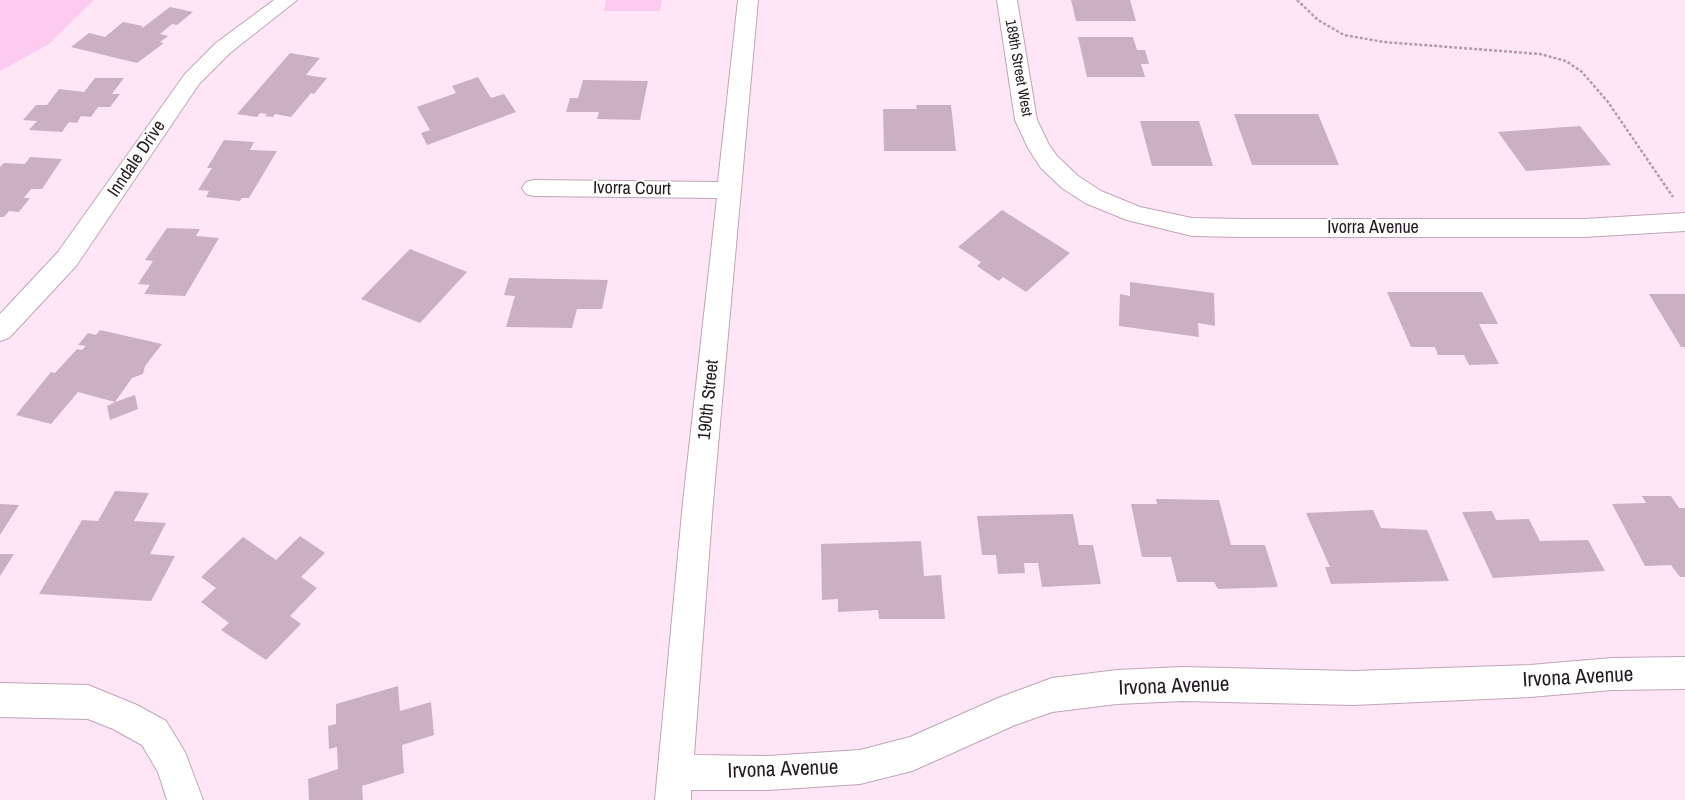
<!DOCTYPE html>
<html>
<head>
<meta charset="utf-8">
<style>
  body { margin:0 }
  canvas { display:block; background:#fee6f7 }
</style>
</head>
<body>
<canvas width="1685" height="800"></canvas>
<script>
const context = document.querySelector('canvas').getContext('2d');
context.lineJoin = 'round';
function fill(path, color) {
  context.fillStyle = color;
  context.fill(path, 'evenodd');
}
function poly(rows) {
  const path = new Path2D();
  for (const r of rows) {
    path.moveTo(r[0], r[1]);
    for (let i = 2; i < r.length; i += 2) path.lineTo(r[i], r[i + 1]);
  }
  return path;
}
function trace(path, color, width, dash) {
  context.strokeStyle = color;
  context.lineWidth = width;
  context.lineCap = dash ? 'butt' : 'round';
  context.setLineDash(dash || []);
  context.stroke(path);
}
function label(font, color, halo, rows, align = 'center') {
  context.font = font + ' "Archivo Narrow",sans-serif';
  context.lineWidth = 4;
  context.setLineDash([]);
  context.textBaseline = 'middle';
  context.strokeStyle = halo;
  context.fillStyle = color;
  for (const [text, x, y, turn = 0] of rows) {
    context.save();
    context.translate(x, y);
    context.rotate((+turn || 0) * Math.PI / 180);
    context.textAlign = isNaN(turn) ? turn : align;
    if (halo) context.strokeText(text, 0, 0);
    context.fillText(text, 0, 0);
    context.restore();
  }
}
fill(poly([
  [0,0,94,0,49,44,0,71],
  [606,0,662,0,660,11,604,11]
]), '#fccbef');
fill(poly([
  [1071,0,1130,0,1136,21,1076,21],
  [170,7,193,12,177,25,172,24,160,34,168,36,160,42,164,43,137,63,71,47,89,33,105,37,123,22,143,26,141,29],
  [1078,37,1133,37,1137,50,1145,50,1149,64,1141,64,1145,77,1087,77],
  [290,53,320,58,306,75,327,78,314,94,311,93,291,117,275,114,273,117,265,116,267,114,260,113,257,117,237,114],
  [478,77,491,98,504,94,516,112,427,145,421,133,430,130,417,107,456,93,452,86],
  [95,78,124,78,112,94,120,94,110,107,98,107,91,117,81,116,77,123,69,122,62,132,29,130,37,121,23,120,36,105,47,105,59,89,84,92],
  [583,80,648,81,640,120,597,119,599,112,566,112,570,98,578,98],
  [916,105,951,105,956,151,884,151,883,109,917,109],
  [1234,114,1318,114,1339,165,1252,165],
  [1140,121,1199,121,1213,166,1152,166],
  [1580,126,1611,165,1526,171,1498,132],
  [224,140,254,142,250,150,277,151,249,198,242,198,240,201,206,197,209,191,198,190,212,168,207,168],
  [30,157,62,159,42,189,31,189,24,198,30,198,19,212,9,211,4,217,0,217,0,167,4,163,25,164],
  [1002,210,1070,253,1026,292,1003,277,999,281,977,266,981,262,958,247],
  [167,228,200,229,196,236,219,238,185,296,144,294,150,285,138,284,153,261,145,260],
  [410,249,467,272,420,323,361,299],
  [509,278,608,280,602,309,577,309,572,328,506,327,515,296,504,295],
  [1130,282,1214,293,1215,326,1198,323,1199,337,1119,326,1120,294,1130,296],
  [1387,292,1482,292,1498,324,1479,324,1499,364,1469,365,1464,355,1438,355,1435,347,1411,347],
  [1649,294,1685,294,1685,347,1681,347],
  [100,330,162,344,145,366,143,374,132,378,115,402,135,395,138,409,110,420,107,406,115,402,78,392,51,424,16,415,51,372,55,373,77,349,82,350,86,346,78,345,88,333,96,335],
  [115,491,149,493,134,521,166,523,150,554,175,556,151,601,39,594,82,520,98,521],
  [1642,496,1671,496,1679,508,1685,508,1685,577,1680,577,1671,565,1645,566,1612,504,1646,503],
  [1156,499,1219,500,1231,545,1265,545,1278,587,1218,589,1214,582,1177,582,1171,557,1142,557,1131,504,1157,504],
  [0,504,19,505,0,535],
  [1373,510,1381,528,1427,530,1449,581,1331,584,1325,567,1330,567,1306,513],
  [1492,511,1496,520,1529,519,1540,541,1588,540,1605,571,1493,578,1462,512],
  [1073,514,1079,545,1093,545,1101,584,1042,587,1038,563,1024,563,1025,573,998,574,996,555,982,555,977,516],
  [300,536,325,553,301,577,317,588,290,616,301,624,266,660,221,630,229,623,201,602,216,588,201,577,243,537,276,560],
  [921,541,924,576,941,575,945,619,879,619,878,610,838,612,838,599,822,600,821,544],
  [0,554,14,554,0,576],
  [398,686,400,711,431,702,434,735,402,745,404,773,362,786,363,800,309,800,308,779,338,769,337,747,329,749,328,726,336,724,336,704]
]), '#cbafc4');
const minor = poly([
  [274,0,297,0,230,53,199,84,76,266,9,338,0,341,0,314,58,252,185,74,216,43,274,0],
  [738,0,758,0,713,502,694,755,768,756,860,750,910,737,998,698,1052,678,1117,670,1182,667,1353,671,1530,665,1612,658,1685,657,1685,689,1612,690,1530,697,1353,705,1182,701,1117,704,1052,712,1015,725,912,771,860,784,768,790,691,790,691,800,655,800,683,502,717,198,534,196,526,194,522,188,526,182,534,180,718,182,738,0],
  [997,0,1017,0,1037,120,1049,145,1057,156,1078,176,1101,191,1140,207,1192,218,1241,219,1584,219,1685,213,1685,231,1584,237,1241,237,1192,236,1127,220,1085,203,1062,188,1041,168,1028,148,1015,120,997,0],
  [0,683,88,685,137,705,166,721,185,752,203,800,167,800,158,772,142,745,113,729,88,719,0,717,0,683]
]);
trace(minor, '#c0a4b9', 2);
trace(poly([
  [1297,0,1318,20,1344,35,1384,42,1540,54,1566,61,1582,72,1608,102,1673,197]
]), '#b19eac', 2.5, [3, 2]);
fill(minor, '#fff');
label('15px', '#241a22', '#fff', [
  ["189th Street West",1018,68,80]
]);
label('18px', '#241a22', '#fff', [
  ["Inndale Drive",137,159,-56],
  ["Ivorra Court",632,189,1],
  ["Ivorra Avenue",1373,228],
  ["190th Street",709,400,-84]
]);
label('21px', '#241a22', '#fff', [
  ["Irvona Avenue",1578,678,-3],
  ["Irvona Avenue",1174,687,-2],
  ["Irvona Avenue",783,770,-2]
]);
</script>
</body>
</html>
